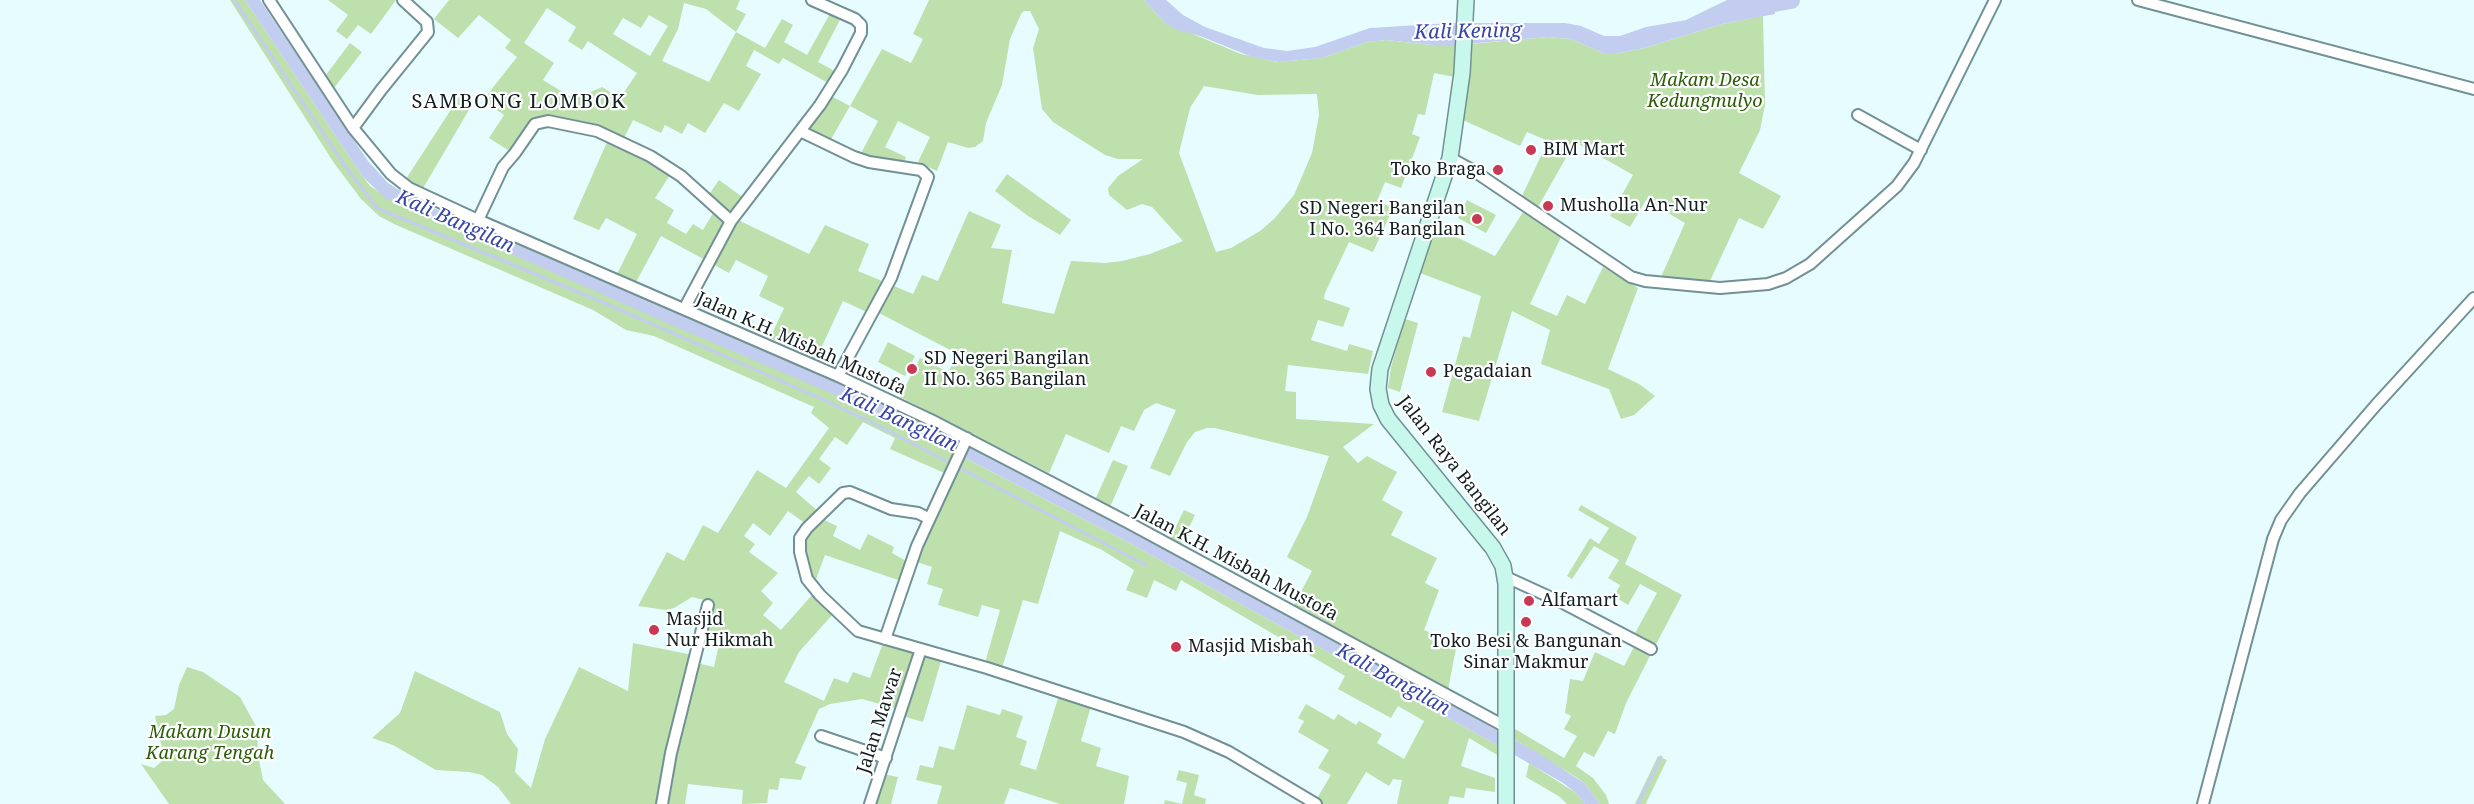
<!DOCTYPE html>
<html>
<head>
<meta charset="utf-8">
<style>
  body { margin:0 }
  canvas { display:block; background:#e7fcfe }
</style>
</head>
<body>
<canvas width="2474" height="804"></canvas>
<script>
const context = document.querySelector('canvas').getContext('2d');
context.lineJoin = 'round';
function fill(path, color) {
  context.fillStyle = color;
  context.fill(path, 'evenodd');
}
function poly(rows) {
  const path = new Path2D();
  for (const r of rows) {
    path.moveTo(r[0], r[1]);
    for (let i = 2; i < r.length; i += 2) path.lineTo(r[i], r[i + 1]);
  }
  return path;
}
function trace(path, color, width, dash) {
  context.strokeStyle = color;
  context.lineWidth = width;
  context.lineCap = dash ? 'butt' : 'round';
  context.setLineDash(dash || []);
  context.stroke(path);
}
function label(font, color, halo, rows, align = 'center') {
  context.font = font + ' "Noto Serif",serif';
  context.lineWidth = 4.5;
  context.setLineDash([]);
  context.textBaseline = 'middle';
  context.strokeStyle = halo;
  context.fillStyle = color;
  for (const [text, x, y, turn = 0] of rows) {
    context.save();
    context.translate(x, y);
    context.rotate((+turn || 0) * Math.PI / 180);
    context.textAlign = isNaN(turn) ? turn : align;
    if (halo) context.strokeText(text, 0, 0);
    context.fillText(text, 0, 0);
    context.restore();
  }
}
fill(poly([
  [230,0,245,0,363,177,370,186,397,204,876,412,1122,539,1499,746,1499,756,1469,738,1461,766,1495,778,1495,792,1466,788,1464,798,1450,796,1448,804,1397,804,1402,780,1393,779,1389,786,1366,772,1347,804,1324,804,1316,800,1331,775,1318,768,1329,750,1298,732,1304,721,1298,718,1306,704,1334,720,1338,714,1356,725,1359,721,1382,734,1377,743,1404,759,1424,721,1398,706,1391,718,1338,689,1345,676,1181,580,1176,591,1154,580,1147,598,1126,590,1134,570,1102,550,1060,531,1038,604,1023,600,1002,668,985,663,1000,610,982,605,978,617,938,605,943,589,927,584,932,567,914,561,951,476,890,449,895,438,863,422,847,445,835,437,819,459,831,468,819,484,809,476,796,492,819,512,806,524,788,511,770,536,753,523,744,536,755,544,749,552,778,573,761,591,773,603,763,615,781,630,812,595,833,614,799,652,784,682,824,701,834,678,848,683,853,672,870,678,883,643,917,652,898,709,862,699,830,704,819,709,795,763,806,767,801,780,780,778,778,790,769,789,767,803,742,804,743,790,688,784,685,804,511,804,498,787,482,775,469,772,436,770,393,745,372,738,400,713,415,671,500,712,507,734,518,749,515,772,531,788,545,739,579,667,628,691,633,643,693,655,692,662,714,667,720,639,704,636,708,601,692,597,674,608,666,610,638,606,667,552,684,561,703,525,718,533,757,470,786,488,829,428,811,413,814,407,654,336,626,330,593,310,394,224,379,216,361,199,334,163],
  [328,0,396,0,371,34,358,25,347,39,336,31,348,15],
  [449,0,740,0,736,9,746,14,736,32,765,48,782,19,793,25,784,42,807,55,831,12,841,18,818,62,835,71,828,83,783,58,779,64,754,50,746,66,761,74,739,111,724,103,705,133,688,123,682,134,665,125,661,133,633,120,620,146,670,175,655,198,674,210,667,223,686,234,693,224,703,230,719,203,710,193,719,180,748,201,736,219,809,254,825,225,869,244,858,271,913,294,922,275,938,281,969,211,1001,225,991,248,1012,250,1002,303,1054,314,1071,261,1105,263,1122,261,1150,254,1183,241,1152,207,1142,204,1127,210,1109,195,1108,188,1118,176,1143,159,1118,159,1105,155,1053,122,1042,109,1033,48,1039,29,1030,11,1024,11,1021,14,1010,39,1002,85,986,123,983,141,975,147,968,148,948,142,937,171,918,162,930,137,898,121,885,147,906,157,901,171,856,163,878,121,850,106,830,141,806,129,829,95,850,106,882,49,911,63,923,39,913,34,929,0,1144,0,1164,22,1241,54,1277,62,1322,58,1367,42,1386,40,1431,45,1456,45,1455,77,1434,73,1425,115,1418,114,1412,134,1420,137,1401,188,1385,182,1377,201,1393,208,1373,252,1349,242,1325,293,1324,299,1350,308,1343,327,1318,320,1311,340,1347,351,1349,344,1373,351,1368,374,1288,365,1285,391,1296,392,1296,419,1374,424,1343,447,1358,463,1367,456,1397,472,1382,500,1403,512,1391,535,1437,558,1425,583,1439,590,1424,630,1457,643,1448,690,1294,605,1312,571,1287,557,1307,517,1329,456,1215,428,1207,428,1195,432,1187,442,1170,476,1150,468,1176,410,1156,403,1144,410,1134,431,1121,426,1109,453,1066,434,1049,473,900,397,920,358,948,372,958,354,877,312,875,316,843,301,816,359,770,338,784,308,759,296,768,276,736,260,729,273,661,236,630,293,612,284,637,234,606,218,599,230,573,219,611,133,573,121,545,117,535,119,511,152,489,138,504,115,483,100,517,57,505,48,511,40,479,15,458,38,434,19],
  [684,3,706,9,736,32,709,82,662,61,678,29],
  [547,8,576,27,568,41,582,50,588,41,637,73,620,98,602,87,574,99,543,80,554,63,524,43],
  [649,15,668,26,650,56,613,34,623,18,641,28],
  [1204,86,1258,95,1317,94,1319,115,1312,153,1294,195,1274,219,1260,231,1231,248,1216,252,1179,153,1190,108],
  [1763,16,1765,105,1760,130,1739,173,1781,196,1763,229,1739,218,1710,281,1661,277,1685,223,1646,200,1630,227,1610,216,1633,175,1575,142,1538,207,1522,196,1548,141,1527,132,1520,146,1463,120,1468,85,1470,44,1548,37,1571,39,1605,54,1614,54,1644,48,1722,24],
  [350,43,362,52,334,88,326,75],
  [461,94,473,103,422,190,406,179],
  [1007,174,1071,220,1060,235,1028,216,995,191],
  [1467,200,1496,215,1486,233,1458,218],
  [1523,212,1561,237,1530,304,1557,316,1567,295,1585,304,1603,267,1638,288,1608,369,1639,384,1655,396,1634,415,1621,419,1609,389,1541,364,1550,330,1512,311,1479,421,1442,412,1463,336,1470,338,1481,296,1420,273,1434,226,1495,256],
  [1405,319,1418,323,1400,392,1388,388,1391,367],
  [888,342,915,356,905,376,878,362],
  [1113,460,1128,466,1110,507,1095,500],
  [1581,505,1637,537,1625,564,1682,595,1654,648,1633,637,1657,593,1640,584,1628,605,1614,596,1620,585,1608,578,1619,560,1594,546,1572,579,1567,576,1590,538,1599,544,1609,528,1578,510],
  [1184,510,1195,515,1181,544,1170,539],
  [822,519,837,526,833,536,860,550,868,534,894,547,892,553,908,562,901,581,825,555,815,582,806,565,805,541],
  [1635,645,1651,654,1626,703,1615,734,1608,731,1594,757,1584,752,1576,766,1593,778,1606,795,1609,804,1600,804,1584,783,1576,777,1515,740,1515,729,1564,758,1577,736,1564,729,1571,716,1565,713,1570,679,1583,681,1595,652,1624,666],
  [922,652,942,658,923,722,902,716],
  [187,667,203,672,240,697,257,728,258,755,263,780,285,804,169,804,141,764,154,768,161,762,161,744,155,716,166,715,174,709,179,685],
  [1059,695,1091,706,1081,741,1101,748,1096,766,1129,776,1124,804,1060,804,1010,788,1004,804,937,804,942,786,916,780,920,765,933,768,939,746,954,750,967,705,1000,715,1002,709,1023,716,1016,737,1027,741,1020,765,1036,770],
  [1658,756,1667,760,1647,801,1646,804,1635,804],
  [1529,763,1576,793,1585,804,1567,804,1560,797,1526,777],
  [1179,770,1199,775,1194,795,1206,799,1205,804,1164,804,1165,800,1182,804,1187,783,1176,780],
  [883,774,898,777,891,804,874,804]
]), '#bde0ad');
fill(poly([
  [245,0,260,0,368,161,388,183,404,193,422,203,630,293,841,382,1044,484,1220,578,1540,754,1584,783,1600,804,1585,804,1576,793,1563,783,1499,746,1122,539,882,415,676,327,385,198,363,177],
  [1144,0,1166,0,1183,15,1205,27,1264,48,1287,51,1315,47,1370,28,1451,23,1565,23,1581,26,1604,36,1620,36,1646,27,1686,20,1727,0,1773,0,1775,14,1722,24,1644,48,1614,54,1605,54,1571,39,1548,37,1442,46,1386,40,1367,42,1322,58,1278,62,1252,57,1200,36,1177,30,1164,22]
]), '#c2cdef');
trace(poly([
  [234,0,345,166,377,208,609,305,824,400,873,423,1146,565],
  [1638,804,1661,757]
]), '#c2cdef', 3);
trace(poly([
  [1752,7,1791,0]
]), '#c2cdef', 18);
const street = poly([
  [269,0,353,128,391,174,409,188,478,220,838,376,931,420,1129,523,1506,727],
  [2138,0,2474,89],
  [1858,115,1921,150],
  [353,128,381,90,428,32,427,22,403,0],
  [800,131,854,157,869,162,921,170,928,177,891,278,838,376],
  [1450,158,1474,171,1631,277,1645,281,1720,288,1768,284,1786,278,1810,264,1897,186,1914,163,1995,0],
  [478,220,503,167,515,153,535,124,548,121,597,131,650,156,681,176,731,221],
  [684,309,731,221,820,105,842,70,861,33,861,25,855,19,812,0],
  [928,518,918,513,891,509,850,492,843,493,807,528,800,538,800,552,807,579,820,595,858,631,987,668,1184,732,1229,752,1316,804],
  [1506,577,1565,604,1651,649],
  [885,639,917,546,967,438],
  [821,736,886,758],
  [662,804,671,753,708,605],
  [870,804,921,649],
  [2203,804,2273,539,2281,520,2300,493,2376,405,2474,298]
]);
const secondary = poly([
  [1466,0,1462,73,1450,158,1380,369,1378,389,1381,405,1388,419,1493,548,1503,566,1506,584,1506,804]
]);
trace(street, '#719194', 14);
trace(secondary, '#719194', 18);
trace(street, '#fff', 10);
trace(secondary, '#c8f8eb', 15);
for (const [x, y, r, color] of [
  [1531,150,6,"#c93956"],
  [1498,170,6,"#c93956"],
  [1548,206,6,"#c93956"],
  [1477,219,6,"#c93956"],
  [912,369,6,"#c93956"],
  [1431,372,6,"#c93956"],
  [1529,601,6,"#c93956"],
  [1526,622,6,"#c93956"],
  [654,630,6,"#c93956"],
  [1176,647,6,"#c93956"]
]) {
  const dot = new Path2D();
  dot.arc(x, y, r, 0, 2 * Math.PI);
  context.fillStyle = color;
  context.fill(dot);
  trace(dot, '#fff', 2);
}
label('italic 18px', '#2b5d06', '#fff', [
  ["Makam Desa",1705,81],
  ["Kedungmulyo",1705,102],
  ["Makam Dusun",210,733],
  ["Karang Tengah",210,754]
]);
label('18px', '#111e1f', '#fff', [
  ["BIM Mart",1543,150],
  ["Toko Braga",1486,170,"right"],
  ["Musholla An-Nur",1560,206],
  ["SD Negeri Bangilan",1465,209,"right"],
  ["I No. 364 Bangilan",1465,230,"right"],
  ["SD Negeri Bangilan",924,359],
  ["II No. 365 Bangilan",924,380],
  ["Pegadaian",1443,372],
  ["Alfamart",1541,601],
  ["Masjid",666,620],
  ["Nur Hikmah",666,641],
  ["Toko Besi & Bangunan",1526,642,"center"],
  ["Sinar Makmur",1526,663,"center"],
  ["Masjid Misbah",1188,647]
], 'left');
label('18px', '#111e1f', '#fff', [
  ["Jalan K.H. Misbah Mustofa",801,344,24],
  ["Jalan Raya Bangilan",1454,466,52],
  ["Jalan K.H. Misbah Mustofa",1236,563,28],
  ["Jalan Mawar",880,721,-72]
]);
label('italic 20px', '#3847a7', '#fff', [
  ["Kali Kening",1468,32,-1],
  ["Kali Bangilan",455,222,24],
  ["Kali Bangilan",899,420,25],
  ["Kali Bangilan",1393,680,29]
]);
context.letterSpacing = '1.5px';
label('20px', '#111e1f', '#fff', [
  ["SAMBONG LOMBOK",519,102]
]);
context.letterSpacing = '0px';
</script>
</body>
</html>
